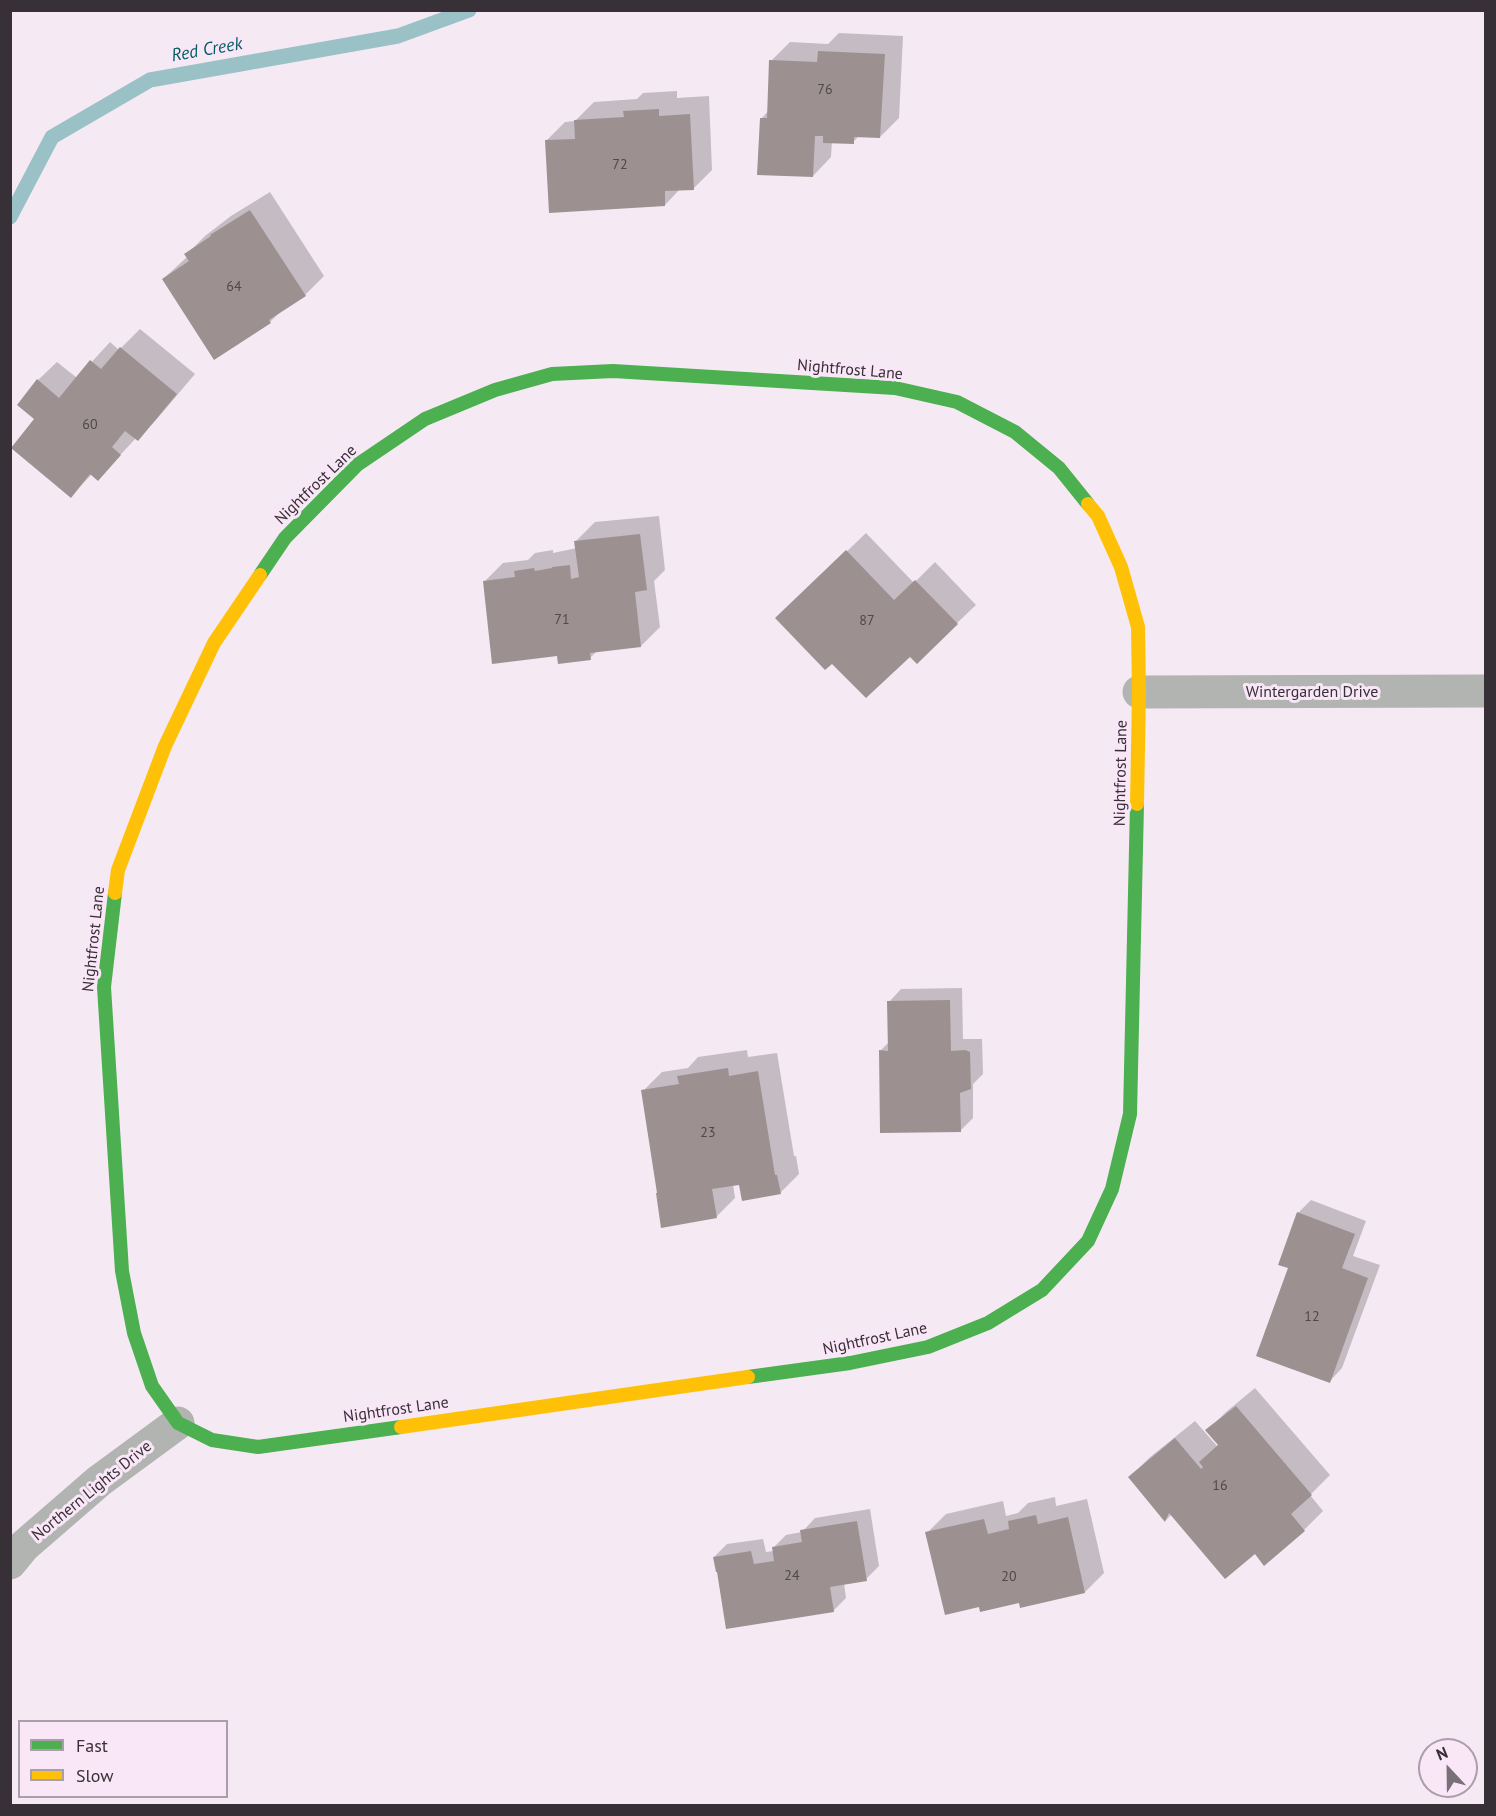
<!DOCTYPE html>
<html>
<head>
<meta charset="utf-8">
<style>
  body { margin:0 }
  #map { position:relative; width:1496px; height:1816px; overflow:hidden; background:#f5eaf4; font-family:"PT Sans",sans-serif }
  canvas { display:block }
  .frame { position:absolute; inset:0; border:12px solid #373036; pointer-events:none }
  .legend { position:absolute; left:18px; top:1720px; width:210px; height:78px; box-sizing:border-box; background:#f9e6f7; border:2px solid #ab9daa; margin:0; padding:8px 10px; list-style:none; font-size:18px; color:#373036 }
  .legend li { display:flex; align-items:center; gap:12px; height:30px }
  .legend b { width:30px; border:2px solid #ab9daa }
  .north { position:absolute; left:1418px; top:1738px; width:60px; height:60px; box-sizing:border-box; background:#f9e6f7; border:2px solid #ab9daa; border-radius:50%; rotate:338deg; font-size:16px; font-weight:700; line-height:24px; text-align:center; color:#373036 }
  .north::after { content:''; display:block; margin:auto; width:21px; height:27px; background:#7a7178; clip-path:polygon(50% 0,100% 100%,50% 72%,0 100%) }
</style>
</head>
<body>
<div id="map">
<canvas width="1496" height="1816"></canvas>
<div class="frame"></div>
<ul class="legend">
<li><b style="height:8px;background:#4caf50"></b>Fast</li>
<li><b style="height:8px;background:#ffc107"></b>Slow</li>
</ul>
<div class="north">N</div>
</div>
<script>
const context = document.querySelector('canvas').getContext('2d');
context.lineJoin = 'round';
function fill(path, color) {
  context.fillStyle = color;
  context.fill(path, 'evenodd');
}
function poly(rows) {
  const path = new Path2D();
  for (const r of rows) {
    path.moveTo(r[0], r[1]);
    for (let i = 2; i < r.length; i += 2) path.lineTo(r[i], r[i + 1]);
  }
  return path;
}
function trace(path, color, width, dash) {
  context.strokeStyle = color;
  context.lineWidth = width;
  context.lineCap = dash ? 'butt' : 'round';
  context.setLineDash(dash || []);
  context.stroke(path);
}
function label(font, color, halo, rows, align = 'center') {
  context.font = font + ' "PT Sans",sans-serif';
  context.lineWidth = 6;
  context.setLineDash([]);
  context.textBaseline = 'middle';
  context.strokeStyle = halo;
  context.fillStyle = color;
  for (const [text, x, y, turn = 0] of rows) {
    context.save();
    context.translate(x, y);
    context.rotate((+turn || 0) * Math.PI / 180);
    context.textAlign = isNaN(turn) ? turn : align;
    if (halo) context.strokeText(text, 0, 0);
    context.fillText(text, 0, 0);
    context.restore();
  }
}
fill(poly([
  [839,33,903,36,899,118,880,137,859,136,853,142,832,141,831,157,813,176,762,118,768,111,771,61,790,42,828,44],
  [677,91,677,98,709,96,712,170,693,189,680,189,665,205,547,140,565,122,575,121,594,102,637,99,643,93],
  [270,192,324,276,305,295,284,308,270,322,163,279,187,257,186,255,205,236,231,216],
  [140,329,195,374,156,420,137,439,136,438,98,479,92,474,71,496,36,419,38,380,57,362,77,378,110,342,119,350],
  [659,516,665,570,654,581,660,627,641,646,598,650,590,658,558,655,484,582,503,563,528,560,535,553,553,550,553,553,577,548,576,541,595,522],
  [866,533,914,583,935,562,976,605,957,623,910,654,796,600],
  [962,988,963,1039,982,1039,983,1074,973,1084,973,1118,960,1131,880,1051,889,1042,889,1002,901,989],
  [747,1050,748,1057,777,1053,794,1156,796,1156,799,1174,780,1193,740,1183,733,1184,735,1198,716,1217,643,1091,662,1072,688,1068,698,1057],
  [1311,1200,1366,1221,1353,1256,1380,1265,1342,1368,1330,1381,1290,1268,1298,1213],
  [1255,1388,1330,1475,1310,1495,1323,1511,1304,1530,1172,1514,1166,1520,1130,1477,1149,1458,1195,1421,1217,1446,1219,1444,1208,1430,1226,1412],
  [1055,1497,1056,1506,1087,1499,1104,1573,1085,1592,980,1606,927,1533,946,1514,1003,1501,1006,1516,1018,1513,1028,1503],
  [870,1509,879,1566,866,1579,844,1583,846,1598,833,1611,714,1557,727,1544,763,1539,766,1552,774,1551,773,1548,786,1535,802,1532,815,1518]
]), '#0003');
trace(poly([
  [10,217,52,137,150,80,398,36,469,10]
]), '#9ac1c6', 15);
fill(poly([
  [818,51,885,54,880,138,854,137,854,144,823,143,823,136,815,136,813,177,757,175,760,118,767,118,769,60,817,62],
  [659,109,659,116,690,114,694,190,665,191,665,206,549,213,545,140,575,139,574,120,624,117,623,111],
  [250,210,306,296,269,320,271,323,214,360,162,279,189,261,184,254,211,236,210,235],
  [120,347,177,394,138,441,125,431,112,447,121,455,98,481,90,474,71,498,11,448,34,419,17,405,37,379,59,398,90,360,101,369],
  [640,534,647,590,635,592,641,647,590,653,591,660,558,664,557,656,492,664,483,581,515,577,514,571,534,568,535,571,552,568,552,567,570,565,571,579,579,577,574,541],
  [846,550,894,600,915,580,958,624,917,664,910,657,866,698,832,664,825,670,775,618],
  [950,1000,951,1051,965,1050,970,1052,971,1089,960,1093,961,1132,880,1133,879,1050,888,1051,887,1001],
  [728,1068,729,1076,758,1071,775,1175,777,1175,781,1194,742,1201,739,1185,712,1189,717,1218,661,1228,656,1193,657,1193,641,1090,679,1084,677,1076],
  [1297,1212,1355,1234,1342,1268,1368,1278,1330,1383,1256,1356,1288,1268,1278,1265],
  [1236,1406,1312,1495,1291,1514,1305,1531,1264,1566,1255,1554,1225,1579,1169,1513,1165,1522,1128,1477,1175,1438,1201,1469,1203,1467,1199,1462,1218,1445,1205,1430],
  [1036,1515,1038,1524,1068,1517,1085,1593,1020,1608,1019,1603,980,1612,979,1607,945,1615,925,1532,984,1519,988,1534,1009,1529,1008,1521],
  [857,1521,867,1581,830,1587,834,1612,726,1629,717,1572,716,1572,713,1557,751,1551,754,1564,774,1561,772,1547,802,1542,800,1530]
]), '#9c9090');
trace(poly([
  [1139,692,1486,691],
  [10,1563,24,1546,99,1481,178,1423]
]), '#b2b4b2', 33);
trace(poly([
  [613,371,895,388,957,402,1015,432,1059,468,1088,504],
  [260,575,285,538,357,465,425,419,495,390,552,374,613,371],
  [115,893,104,987,122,1271,134,1333,152,1386,178,1423,212,1440,258,1447,401,1427],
  [748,1377,850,1363,928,1347,988,1323,1042,1290,1088,1241,1112,1189,1130,1114,1137,804]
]), '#4caf50', 14);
trace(poly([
  [1088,504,1098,516,1121,567,1138,627,1139,692,1137,804],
  [115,893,118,870,165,746,214,643,260,575],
  [401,1427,748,1377]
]), '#ffc107', 14);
label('14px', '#50484c', null, [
  ["76",825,90],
  ["72",620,165],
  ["64",234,287],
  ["60",90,425],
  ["71",562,620],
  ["87",867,621],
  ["23",708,1133],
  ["12",1312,1317],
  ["16",1220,1486],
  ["24",792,1576],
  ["20",1009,1577]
]);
label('16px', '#373036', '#f9e6f7', [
  ["Nightfrost Lane",850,370,5],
  ["Nightfrost Lane",316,485,-44],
  ["Wintergarden Drive",1312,692],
  ["Nightfrost Lane",1121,773,-89],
  ["Nightfrost Lane",94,939,-84],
  ["Nightfrost Lane",875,1339,-12],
  ["Nightfrost Lane",396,1410,-8],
  ["Northern Lights Drive",92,1491,-39]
]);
label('italic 18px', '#025e62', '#f9e6f7', [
  ["Red Creek",207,50,-10]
]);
</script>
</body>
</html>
